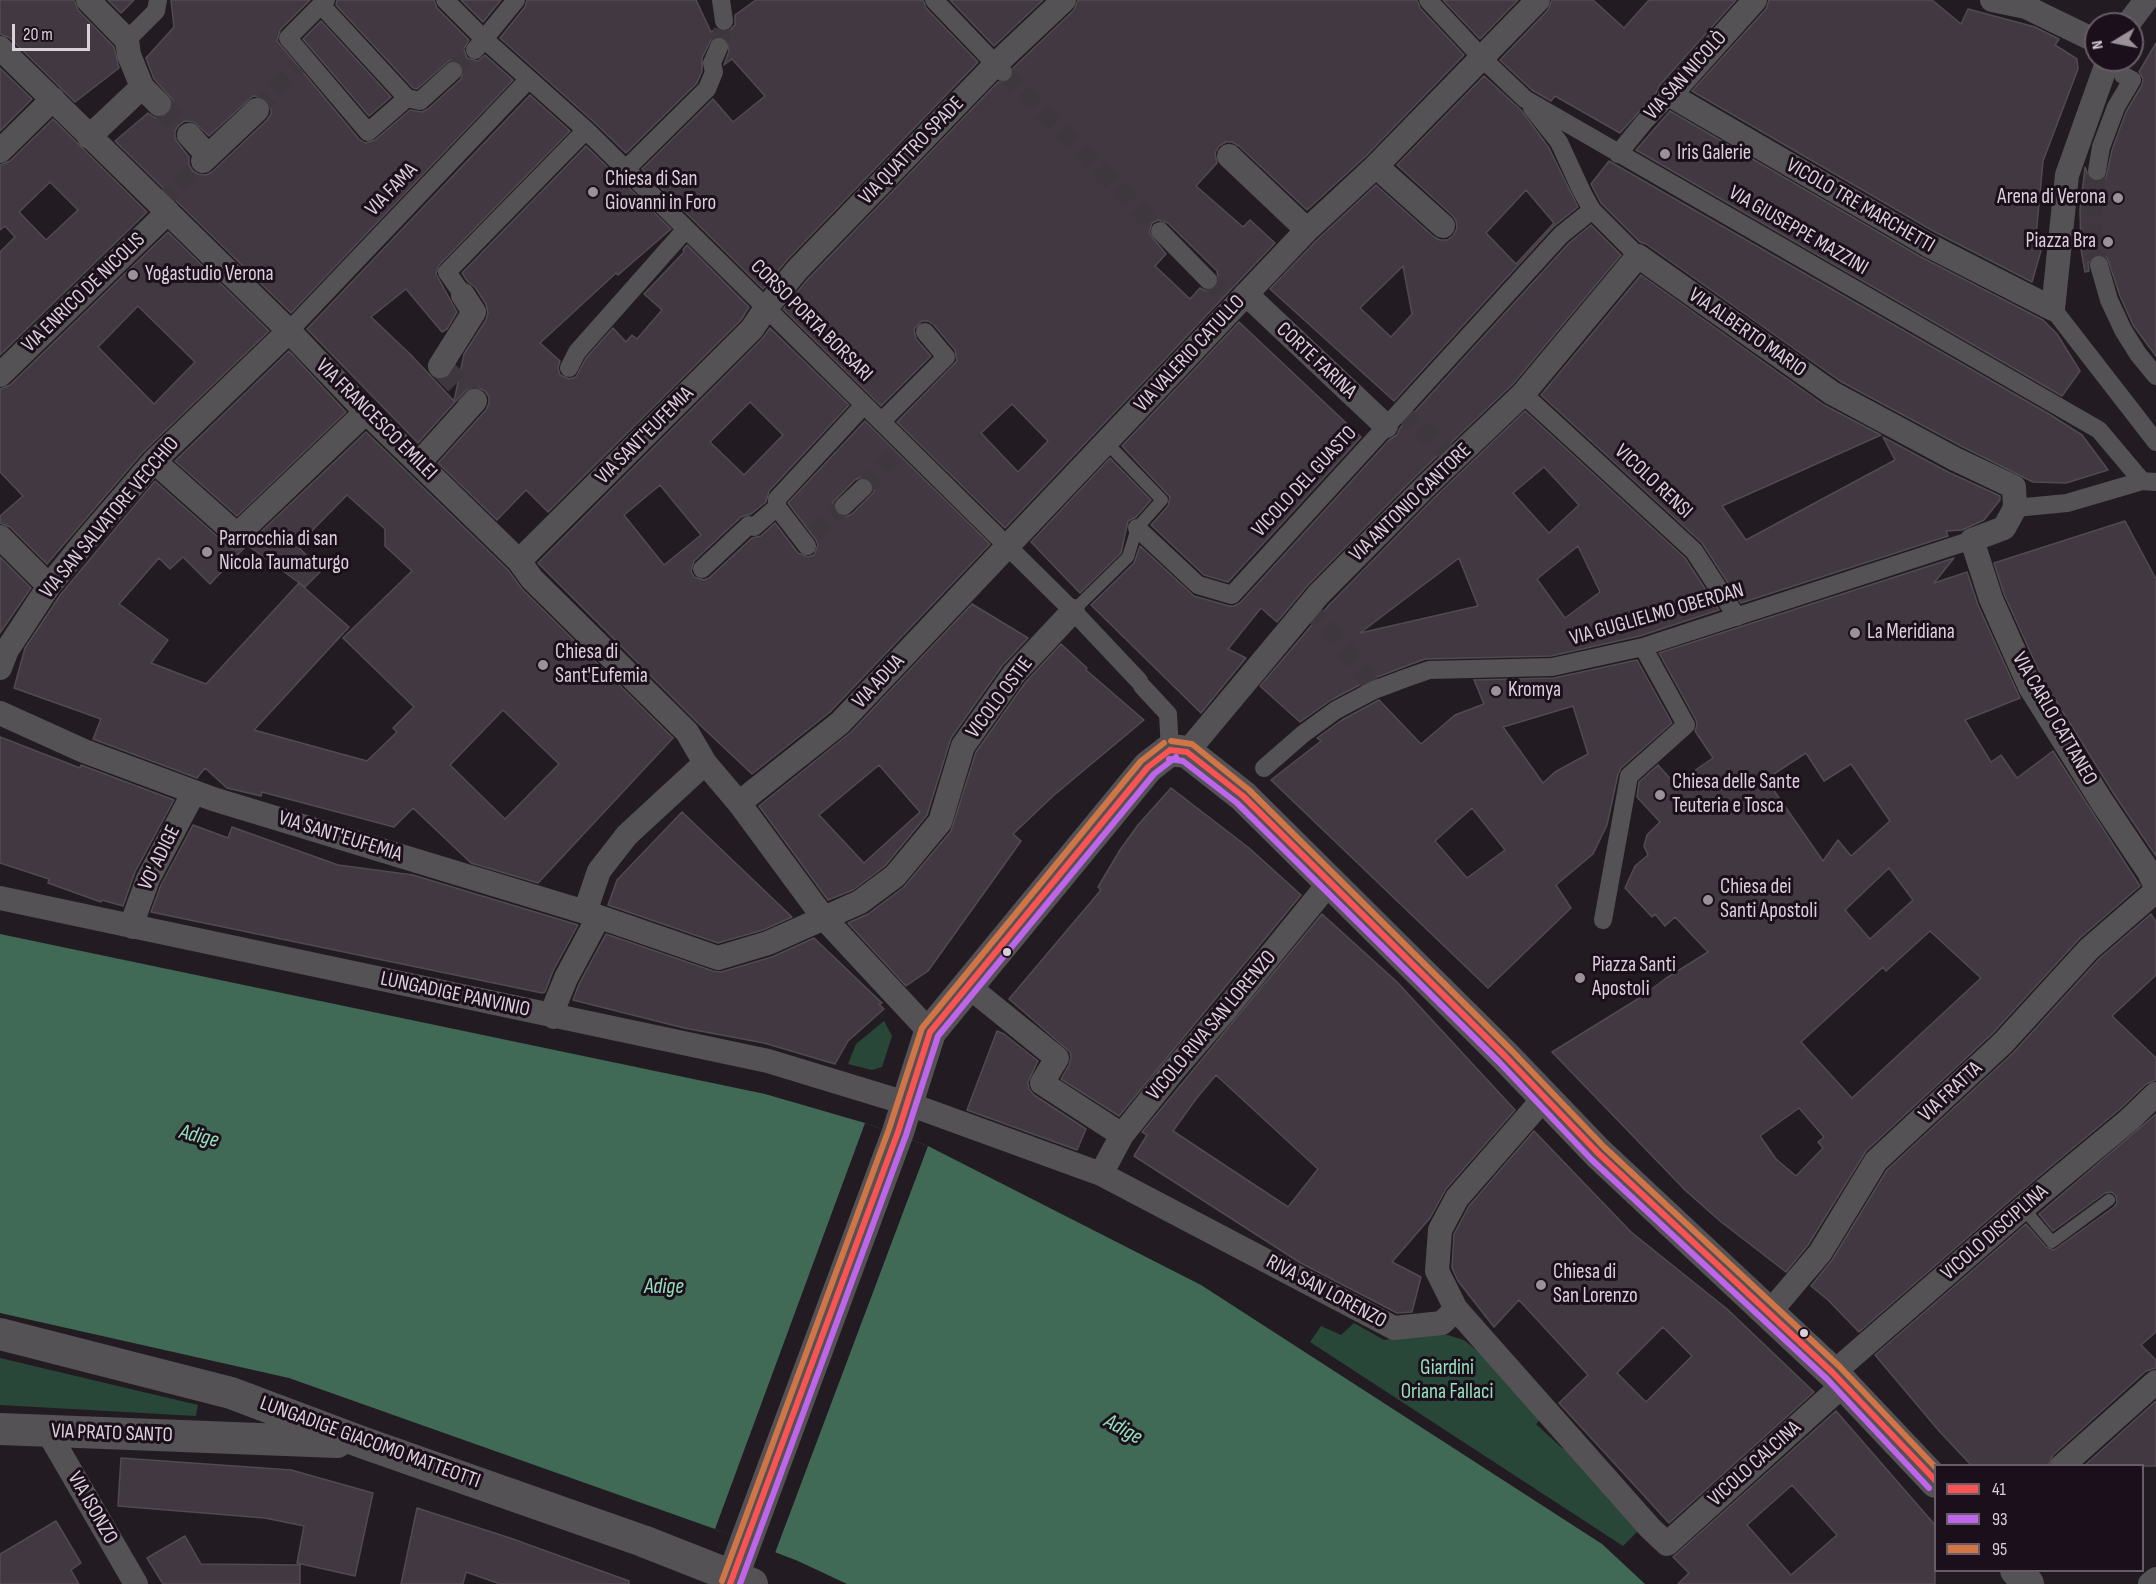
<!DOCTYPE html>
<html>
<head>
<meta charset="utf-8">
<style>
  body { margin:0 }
  #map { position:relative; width:2156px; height:1584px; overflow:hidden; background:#221c22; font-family:"Sofia Sans Condensed",sans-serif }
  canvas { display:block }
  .legend { position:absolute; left:1934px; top:1464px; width:210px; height:108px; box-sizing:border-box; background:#1c0f1c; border:2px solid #685c68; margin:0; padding:8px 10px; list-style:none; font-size:18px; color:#dad0d9 }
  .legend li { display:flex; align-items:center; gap:12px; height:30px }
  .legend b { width:30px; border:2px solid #685c68 }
  .north { position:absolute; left:2084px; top:12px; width:60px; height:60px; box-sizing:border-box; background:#1c0f1c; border:2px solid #685c68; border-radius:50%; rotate:260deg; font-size:16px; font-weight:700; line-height:24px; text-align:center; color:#dad0d9 }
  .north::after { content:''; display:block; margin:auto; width:21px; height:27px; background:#9a9199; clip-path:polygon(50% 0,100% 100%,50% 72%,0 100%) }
  .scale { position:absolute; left:12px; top:24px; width:78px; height:27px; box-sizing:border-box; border:3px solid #dad0d9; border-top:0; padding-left:8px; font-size:18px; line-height:21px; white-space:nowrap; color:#dad0d9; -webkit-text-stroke:4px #1c0f1c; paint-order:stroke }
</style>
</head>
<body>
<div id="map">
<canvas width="2156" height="1584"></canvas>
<ul class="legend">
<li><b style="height:8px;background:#f95353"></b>41</li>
<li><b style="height:8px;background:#bf65ec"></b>93</li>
<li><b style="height:8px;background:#d17446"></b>95</li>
</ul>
<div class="north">N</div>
<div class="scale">20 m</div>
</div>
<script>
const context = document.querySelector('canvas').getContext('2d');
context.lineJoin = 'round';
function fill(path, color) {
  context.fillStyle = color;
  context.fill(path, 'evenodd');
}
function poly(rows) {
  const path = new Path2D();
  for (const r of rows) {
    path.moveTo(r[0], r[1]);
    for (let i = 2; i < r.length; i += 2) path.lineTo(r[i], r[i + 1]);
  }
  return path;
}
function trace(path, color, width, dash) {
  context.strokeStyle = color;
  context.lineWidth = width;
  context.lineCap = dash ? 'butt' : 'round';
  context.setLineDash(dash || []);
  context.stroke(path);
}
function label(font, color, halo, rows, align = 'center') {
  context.font = font + ' "Sofia Sans Condensed",sans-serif';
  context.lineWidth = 6;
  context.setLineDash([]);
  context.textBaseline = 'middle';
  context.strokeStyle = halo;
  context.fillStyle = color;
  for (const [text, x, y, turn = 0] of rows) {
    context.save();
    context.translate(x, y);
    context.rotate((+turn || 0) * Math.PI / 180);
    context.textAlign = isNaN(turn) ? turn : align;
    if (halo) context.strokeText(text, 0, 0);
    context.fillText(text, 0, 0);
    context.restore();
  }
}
fill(poly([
  [884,1021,892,1036,882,1067,872,1070,848,1064,856,1044],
  [1354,1323,1384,1340,1422,1334,1444,1334,1464,1340,1492,1363,1542,1418,1536,1424,1562,1448,1571,1452,1639,1530,1623,1546,1310,1342,1321,1326,1341,1335],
  [0,1358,198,1405,196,1416,0,1405]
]), '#284738');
fill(poly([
  [0,934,765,1094,865,1123,928,1146,1201,1285,1602,1544,1645,1584,847,1584,798,1561,715,1529,289,1378,0,1313]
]), '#416a56');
fill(poly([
  [865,1123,928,1146,775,1553,715,1529]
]), '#221c22');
const building = poly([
  [0,0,74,0,78,10,114,47,119,68,75,102,10,38,0,34,0,0],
  [108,0,134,0,121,13,108,0],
  [171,0,310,0,280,30,277,41,359,139,365,143,375,140,410,110,422,112,428,109,461,79,464,69,457,61,450,60,417,89,413,88,336,5,337,0,434,0,437,8,469,40,464,49,467,58,478,61,485,55,513,80,291,313,115,141,148,113,155,118,162,118,169,114,173,108,173,100,154,79,146,58,174,27,171,0],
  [253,96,262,97,268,101,271,106,271,114,267,120,212,172,206,175,198,174,193,171,189,165,189,157,175,139,175,131,179,125,185,121,194,122,209,136,253,96],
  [461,0,501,0,483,22,461,0],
  [527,0,696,0,711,32,716,29,725,32,730,30,735,25,735,15,756,0,923,0,926,8,978,62,787,260,763,289,642,169,713,99,733,122,765,96,732,59,724,65,729,51,728,40,718,36,712,38,702,58,702,71,697,83,626,153,594,122,500,38,525,7,527,0],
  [950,0,1043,0,994,46,950,0],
  [1078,0,1417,0,1420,8,1464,55,1366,156,1307,210,1239,146,1232,142,1226,142,1219,146,1215,153,1217,163,1196,186,1243,227,1250,220,1275,243,1005,528,897,422,957,361,955,350,934,325,928,321,922,321,914,329,916,339,931,356,881,406,783,309,808,279,998,82,1005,83,1011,80,1014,75,1013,68,1074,10,1078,0],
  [1158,220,1168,223,1217,271,1219,282,1215,288,1206,291,1200,288,1190,299,1155,266,1166,254,1149,233,1152,223,1158,220],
  [1012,404,1048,441,1018,472,981,433,1012,404],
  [1443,0,1518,0,1480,39,1443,0],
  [1552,0,1593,0,1624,28,1649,0,1736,0,1659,86,1656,93,1620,133,1555,96,1551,101,1532,90,1500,60,1548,10,1552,0],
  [1769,0,1932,0,1961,24,1968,9,2035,27,2059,39,2055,45,2077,59,2078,69,2043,161,2035,247,2042,247,2032,282,1935,232,1692,91,1766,9,1769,0],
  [321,21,391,97,369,116,303,39,321,21],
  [2156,43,2156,356,2133,325,2120,296,2107,257,2101,254,2091,257,2088,263,2089,271,2085,272,2081,249,2080,210,2085,167,2090,180,2100,182,2106,178,2112,150,2126,112,2142,85,2143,79,2139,72,2156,43],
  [0,68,32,99,0,131,0,68],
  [1484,76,1521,110,1549,148,1578,207,1553,227,1394,401,1270,289,1317,240,1376,185,1434,237,1440,240,1447,240,1453,236,1457,228,1456,221,1453,216,1397,165,1484,76],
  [1526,190,1554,223,1516,264,1486,233,1526,190],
  [1403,266,1412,314,1391,337,1360,308,1403,266],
  [530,95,570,131,439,265,436,274,457,312,447,329,442,332,406,289,371,317,411,355,454,401,464,354,486,320,488,313,486,304,475,287,468,282,462,273,586,146,671,229,618,275,616,273,540,343,560,361,558,368,560,375,569,379,576,377,586,358,613,328,626,342,632,335,637,339,662,310,644,294,684,252,683,250,687,245,749,307,741,320,548,512,526,490,497,520,438,463,486,410,489,403,489,397,485,391,477,387,471,387,465,391,418,443,307,329,530,95],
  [1670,111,1921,257,2043,320,2057,334,2080,371,2062,396,1636,150,1670,111],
  [53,119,147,212,0,355,0,252,15,237,5,226,0,230,0,165,10,161,53,119],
  [50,182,78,210,46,240,19,212,50,182],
  [1609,161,2049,414,2082,435,2108,470,2066,483,2033,482,1961,446,1840,381,1646,244,1640,242,1601,203,1591,184,1609,161],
  [1591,225,1621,255,1513,384,1414,478,1308,585,1277,622,1261,608,1228,649,1246,658,1201,713,1091,605,1134,563,1140,546,1194,596,1229,606,1234,606,1240,603,1389,440,1397,435,1400,428,1569,243,1591,225],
  [168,232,269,331,143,452,47,564,10,527,0,523,0,516,23,496,0,472,0,389,10,385,168,232],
  [138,306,195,362,154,404,98,347,138,306],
  [1641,275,1824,405,1881,435,1722,506,1746,540,1895,460,1883,437,1948,472,2000,496,2000,500,1984,520,1962,530,1946,531,1948,536,1741,603,1702,543,1541,395,1641,275],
  [1239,322,1361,437,1228,582,1204,575,1151,525,1168,506,1170,497,1122,446,1239,322],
  [770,328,849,405,769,491,766,502,751,514,741,517,694,561,691,571,694,577,704,580,709,578,752,538,761,536,775,523,798,553,808,557,814,555,818,545,816,540,788,503,865,421,990,544,830,712,752,774,699,724,538,563,762,339,770,328],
  [750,402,783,435,744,475,710,442,750,402],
  [861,477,872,481,874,492,852,514,846,517,840,517,833,509,833,502,855,480,861,477],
  [660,485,701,535,664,565,624,515,660,485],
  [289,351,346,412,237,516,175,461,289,351],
  [1525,411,1685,558,1719,610,1640,636,1551,656,1425,659,1369,680,1331,700,1300,722,1260,686,1329,605,1434,498,1525,411],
  [1544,467,1579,505,1549,533,1513,493,1544,467],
  [1578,546,1600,592,1565,618,1537,579,1578,546],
  [1459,558,1478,606,1360,633,1459,558],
  [366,432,508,570,522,589,673,738,538,883,471,863,413,808,394,827,262,792,261,796,227,788,205,768,197,778,93,739,101,719,14,688,25,648,61,594,155,481,228,546,233,549,240,549,247,545,366,432],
  [347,495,385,529,385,546,412,571,343,638,414,707,393,728,397,732,367,761,254,730,349,627,299,583,206,684,151,663,168,640,119,604,159,558,170,569,183,557,210,584,247,545,305,587,322,570,297,546,347,495],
  [503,710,559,764,505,819,450,765,503,710],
  [1110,458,1151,500,1136,517,1128,521,1121,553,1080,593,1031,542,1110,458],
  [2125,521,2156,579,2156,856,2114,794,2043,680,2004,594,1994,563,2125,521],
  [0,557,31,588,0,633,0,557],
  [1954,558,1934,583,1967,572,1978,605,2020,698,1965,720,1991,762,2001,755,2017,778,2053,751,2140,886,2080,938,1993,1033,1866,1151,1808,1245,1786,1272,1720,1221,1686,1191,1552,1052,1641,997,1665,979,1708,952,1675,917,1665,926,1655,914,1652,917,1625,888,1635,866,1648,855,1644,846,1647,835,1660,822,1637,797,1639,782,1658,765,1675,784,1713,758,1695,731,1697,725,1696,720,1659,653,1954,558],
  [1806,753,1824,781,1851,764,1890,821,1851,856,1838,840,1823,861,1766,779,1806,753],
  [1889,868,1913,900,1870,939,1845,910,1889,868],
  [1930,931,1981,978,1852,1098,1801,1042,1883,967,1886,971,1930,931],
  [1799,1108,1824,1137,1818,1142,1823,1148,1796,1176,1776,1159,1760,1136,1799,1108],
  [972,604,1028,638,1002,666,951,738,927,815,885,866,853,890,828,900,759,806,850,733,972,604],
  [879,765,920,812,864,863,819,815,879,765],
  [1061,644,1087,668,1086,670,1144,720,1053,796,1013,834,1021,841,928,971,906,986,848,923,868,914,904,887,951,831,976,752,1025,683,1061,644],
  [1637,660,1672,723,1621,768,1618,774,1607,825,1593,854,1556,885,1571,908,1488,988,1271,780,1321,741,1317,738,1342,720,1379,700,1421,744,1455,715,1484,704,1474,680,1554,678,1637,660],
  [1573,706,1588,754,1555,772,1543,783,1503,727,1573,706],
  [1472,808,1505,850,1467,878,1435,841,1472,808],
  [0,737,80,768,81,765,174,800,135,872,123,906,102,900,101,902,48,883,49,879,0,863,0,737],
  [1171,788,1249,848,1301,895,1119,1116,1061,1079,1069,1065,1071,1058,1070,1052,1009,999,1101,890,1098,887,1120,850,1138,825,1171,788],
  [682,812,792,917,763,930,718,943,608,905,617,880,682,812],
  [193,825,228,838,232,827,338,865,413,875,578,925,553,971,545,992,542,993,151,912,161,885,193,825],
  [1322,914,1397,982,1515,1110,1446,1189,1430,1218,1392,1262,1421,1277,1412,1312,1397,1313,1299,1262,1134,1156,1147,1135,1142,1132,1322,914],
  [1216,1075,1318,1169,1288,1207,1173,1131,1196,1099,1216,1075],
  [2151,914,2156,922,2156,975,2112,1016,2156,1058,2156,1080,2146,1084,2120,1109,2014,1197,1859,1332,1828,1300,1811,1286,1832,1260,1887,1170,2013,1053,2099,959,2151,914],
  [606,934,713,971,721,972,772,957,814,938,882,1003,879,1004,884,1009,848,1041,835,1064,764,1043,684,1028,573,1000,579,984,606,934],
  [997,1031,1004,1034,1038,1061,1028,1082,1029,1089,1034,1095,1086,1129,1077,1150,967,1110,997,1031],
  [2156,1114,2156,1332,2141,1345,2156,1360,2156,1368,2146,1371,2053,1455,2048,1466,1972,1466,1940,1432,1875,1355,2026,1224,2046,1247,2054,1250,2114,1207,2117,1203,2116,1196,2112,1192,2105,1193,2053,1231,2039,1214,2156,1114],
  [1534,1131,1631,1232,1727,1309,1814,1392,1669,1523,1559,1403,1588,1375,1519,1300,1494,1327,1458,1281,1452,1268,1454,1234,1469,1206,1534,1131],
  [1663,1327,1692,1356,1646,1402,1617,1373,1663,1327],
  [2156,1401,2156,1466,2084,1466,2156,1401],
  [1836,1411,1935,1525,1935,1584,1678,1584,1689,1573,1673,1557,1836,1411],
  [1792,1485,1837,1535,1791,1575,1747,1525,1792,1485],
  [121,1458,291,1470,373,1493,355,1576,297,1563,304,1526,265,1518,118,1506,121,1458],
  [417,1508,510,1538,629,1581,629,1584,500,1584,466,1572,463,1584,401,1584,417,1508],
  [56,1521,81,1563,71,1570,79,1584,0,1584,0,1554,56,1521],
  [185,1536,201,1564,300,1565,300,1584,163,1584,147,1558,185,1536]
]);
fill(building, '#413841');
trace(building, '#514b51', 1.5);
trace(poly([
  [719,47,724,21],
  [453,71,475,50],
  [1004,73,1160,231],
  [257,110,297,66],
  [2097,171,2094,191,2093,225,2095,250,2099,265],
  [160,204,203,161],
  [1208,280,1224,294],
  [1400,411,1455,459],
  [863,488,904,445],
  [813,534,844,506],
  [1308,607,1354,660,1374,690]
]), '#3e373d', 18, [18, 9]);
trace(poly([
  [159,104,189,135],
  [440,366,475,401]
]), '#3e373d', 24, [24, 12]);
trace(poly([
  [1073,611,1128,557,1137,528,1162,500,1106,442],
  [2023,1208,2052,1242,2109,1200]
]), '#545254', 12);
trace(poly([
  [326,0,288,38,368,132,407,98,420,101,453,71],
  [445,0,484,39,586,130,1073,611,1139,681],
  [721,0,724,21],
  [934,0,1003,72],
  [1428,0,1483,59,1525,99,2099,430,2142,481],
  [321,5,407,98],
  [127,40,156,11,158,0],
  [475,50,516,0],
  [1532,108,1559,142,1582,192,1592,210,1638,256],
  [1618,154,1644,122,1670,95],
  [626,169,707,89,714,72,712,63,719,47],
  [2097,171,2101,147,2116,107,2132,80,2123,75],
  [1160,231,1208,280],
  [2099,265,2109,300,2123,330,2138,354,2156,376],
  [463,295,447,272,586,130],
  [2053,309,2156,442],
  [289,331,528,80],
  [569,368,577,352,686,229],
  [1523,394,1694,551,1737,617],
  [881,422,946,357,925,332],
  [844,506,863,488],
  [2015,508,2067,503,2142,481,2156,482],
  [1137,528,1198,585,1232,595,1561,235,1592,210],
  [807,546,777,507,777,499,864,405],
  [702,569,749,525,754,527,777,507],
  [1142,686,1168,714,1170,750],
  [1264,768,1303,734,1336,710,1374,690,1406,678,1429,670,1552,667,1643,647,1972,540],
  [1603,920,1629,776,1686,725,1643,647]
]), '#545254', 18);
trace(poly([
  [88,0,127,40,129,55,142,87,89,137],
  [1755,0,1670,95,1928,245,2053,309,2067,175,2108,60],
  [1992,0,2026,7,2096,41],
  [2128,24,2146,0],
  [0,48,289,331,366,412,519,561,532,579,687,732,705,763,739,803,823,917,930,1032],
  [142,87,159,104],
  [189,135,208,156],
  [0,151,53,99],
  [1229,156,1307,230],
  [203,161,257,110],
  [1376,166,1443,226],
  [1246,294,1386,426],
  [440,366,474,312,463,295],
  [0,375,168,212],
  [154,461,237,535,366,412],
  [419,463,475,401],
  [0,537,49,586],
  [519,561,752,329,766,308,797,270,996,64,1064,0],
  [0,668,7,650,49,586,87,539,154,461,289,331],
  [0,713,84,751,213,799,585,912,718,958,768,943,860,902,895,876,940,822,963,746,1014,674,1073,611],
  [1187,752,1318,595,1424,488,1523,394,1638,256,1832,393,1955,459,2014,487,2015,508,2004,528,1972,540,1991,599,2030,687,2102,802,2149,872,2156,888],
  [739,803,840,723,1307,230,1376,166,1538,0],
  [0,898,768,1061,906,1103,1101,1174,1394,1328,1442,1323,1456,1309,1650,1528,1667,1544,1844,1384],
  [585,912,599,871,627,835,705,763],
  [133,927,135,915,148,879,194,792],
  [968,986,1057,1058,1042,1083,1122,1135],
  [554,1017,555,1005,566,978,598,918],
  [1101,1174,1122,1135,1173,1071,1225,1011,1330,882],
  [1456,1309,1437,1271,1440,1230,1457,1198,1545,1097],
  [1769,1313,1820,1253,1876,1161,2003,1043,2089,949,2156,891],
  [1833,1373,2023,1208,2129,1120,2156,1094],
  [48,1432,136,1584],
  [2062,1466,2156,1382],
  [2150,1584,2156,1579]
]), '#545254', 24);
trace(poly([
  [0,1334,231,1393,364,1443,643,1541,752,1584],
  [0,1429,337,1442],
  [2016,1570,2028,1584],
  [730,1584,898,1132,930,1032,1148,767,1170,750,1187,752,1243,796,1505,1056,1598,1153,1833,1373,1936,1482]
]), '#545254', 32);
trace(poly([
  [1170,750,1187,752,1243,796,1505,1056,1598,1153,1833,1373,1936,1481],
  [730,1584,898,1132,930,1032,1148,767,1170,750]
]), '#f95353', 6);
trace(poly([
  [1169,759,1183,761,1237,803,1499,1062,1592,1160,1827,1379,1929,1488],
  [740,1584,906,1135,938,1036,1154,774,1176,757]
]), '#bf65ec', 6);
trace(poly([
  [1171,741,1192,744,1249,790,1511,1050,1604,1147,1839,1366,1936,1468],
  [722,1581,889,1129,922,1028,1141,761,1164,743]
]), '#d17446', 6);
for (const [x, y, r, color] of [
  [1665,154,6,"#9a9199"],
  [593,192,6,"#9a9199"],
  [2118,198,6,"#9a9199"],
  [2108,242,6,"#9a9199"],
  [133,275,6,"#9a9199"],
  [207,552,6,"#9a9199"],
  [1855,633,6,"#9a9199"],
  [543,665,6,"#9a9199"],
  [1496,691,6,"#9a9199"],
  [1660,795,6,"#9a9199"],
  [1708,900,6,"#9a9199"],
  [1007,952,5,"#dad0d9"],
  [1580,978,6,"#9a9199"],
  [1541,1285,6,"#9a9199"],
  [1804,1333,5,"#dad0d9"]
]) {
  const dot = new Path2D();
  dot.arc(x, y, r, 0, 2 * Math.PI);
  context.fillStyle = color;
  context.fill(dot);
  trace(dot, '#1c0f1c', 2);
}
label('21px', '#dad0d9', '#1c0f1c', [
  ["VIA SAN NICOLÒ",1686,76,-48],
  ["VIA QUATTRO SPADE",912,151,-46],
  ["VIA FAMA",392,190,-46],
  ["VICOLO TRE MARCHETTI",1860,206,30],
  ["VIA GIUSEPPE MAZZINI",1798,231,30],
  ["VIA ENRICO DE NICOLIS",84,293,-44],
  ["CORSO PORTA BORSARI",811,321,45],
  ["VIA ALBERTO MARIO",1747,333,35],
  ["VIA VALERIO CATULLO",1190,354,-47],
  ["CORTE FARINA",1316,361,43],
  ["VIA FRANCESCO EMILEI",376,420,45],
  ["VIA SANT'EUFEMIA",645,436,-45],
  ["VICOLO DEL GUASTO",1305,482,-47],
  ["VICOLO RENSI",1653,482,43],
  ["VIA ANTONIO CANTORE",1411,503,-44],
  ["VIA SAN SALVATORE VECCHIO",110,518,-50],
  ["VIA GUGLIELMO OBERDAN",1657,615,-16],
  ["VIA ADUA",879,682,-47],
  ["VICOLO OSTIE",1000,698,-53],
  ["VIA CARLO CATTANEO",2054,719,60],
  ["VIA SANT'EUFEMIA",340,837,17],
  ["VO' ADIGE",160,858,-64],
  ["LUNGADIGE PANVINIO",455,995,12],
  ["VICOLO RIVA SAN LORENZO",1212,1026,-50],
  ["VIA FRATTA",1951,1092,-43],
  ["VICOLO DISCIPLINA",1995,1233,-41],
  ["RIVA SAN LORENZO",1326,1292,28],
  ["VIA PRATO SANTO",112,1434,2],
  ["LUNGADIGE GIACOMO MATTEOTTI",370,1443,20],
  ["VICOLO CALCINA",1755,1464,-42],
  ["VIA ISONZO",92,1508,60]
]);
label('21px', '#dad0d9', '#1c0f1c', [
  ["Iris Galerie",1677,154],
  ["Chiesa di San",605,180],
  ["Giovanni in Foro",605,204],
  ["Arena di Verona",2106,198,"right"],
  ["Piazza Bra",2096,242,"right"],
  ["Yogastudio Verona",145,275],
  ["Parrocchia di san",219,540],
  ["Nicola Taumaturgo",219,564],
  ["La Meridiana",1867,633],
  ["Chiesa di",555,653],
  ["Sant'Eufemia",555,677],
  ["Kromya",1508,691],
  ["Chiesa delle Sante",1672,783],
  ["Teuteria e Tosca",1672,807],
  ["Chiesa dei",1720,888],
  ["Santi Apostoli",1720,912],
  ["Piazza Santi",1592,966],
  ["Apostoli",1592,990],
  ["Chiesa di",1553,1273],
  ["San Lorenzo",1553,1297]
], 'left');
label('21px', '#95e2bb', '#1c0f1c', [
  ["Giardini",1447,1369],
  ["Oriana Fallaci",1447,1393]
]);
label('italic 22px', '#94e1ba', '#1c0f1c', [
  ["Adige",199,1137,14],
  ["Adige",664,1287],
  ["Adige",1123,1430,29]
]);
</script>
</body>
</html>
